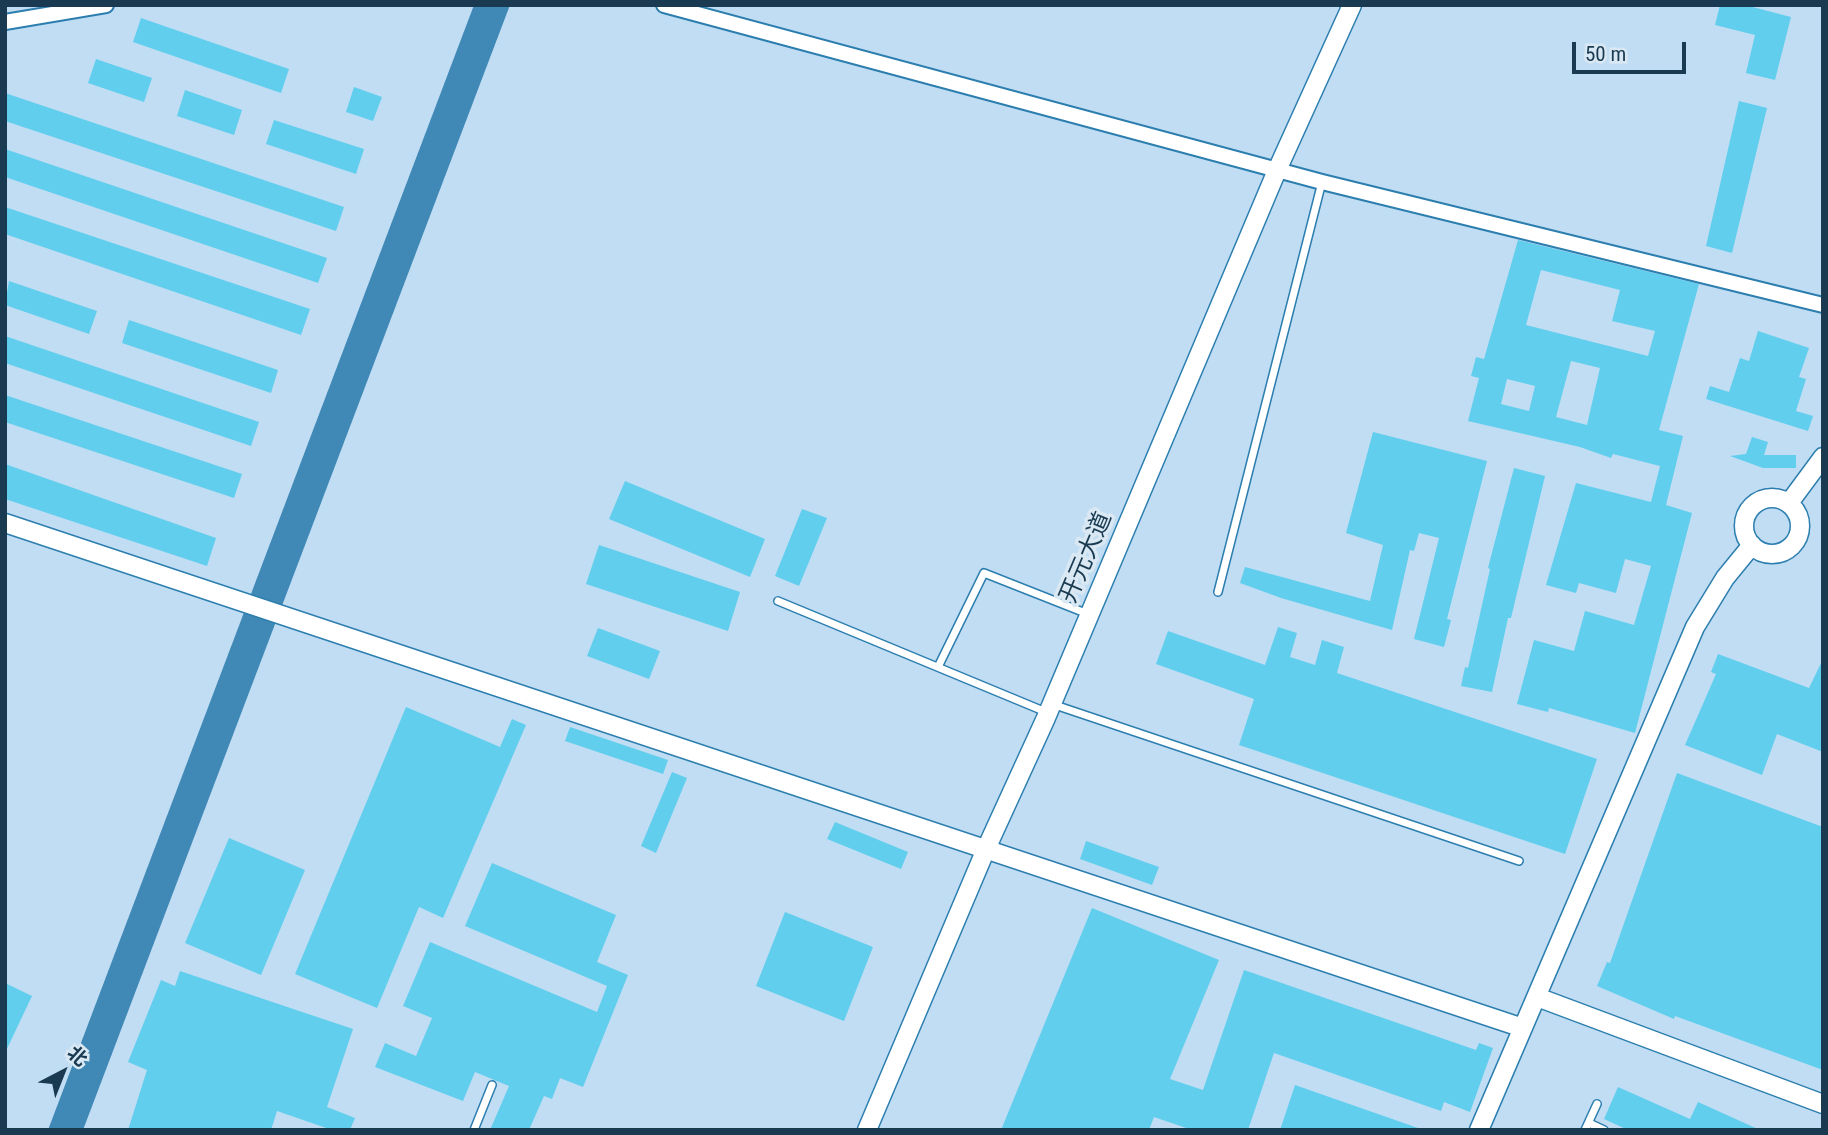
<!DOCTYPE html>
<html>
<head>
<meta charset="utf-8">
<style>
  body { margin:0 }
  #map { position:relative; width:1828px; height:1135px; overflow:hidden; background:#c0ddf3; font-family:"Roboto Condensed","Noto Sans SC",sans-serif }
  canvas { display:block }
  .frame { position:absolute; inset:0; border:7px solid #193a50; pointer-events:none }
  .north { position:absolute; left:28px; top:1037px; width:70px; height:70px; -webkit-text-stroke:5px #d9e8f3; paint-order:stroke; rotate:42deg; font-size:19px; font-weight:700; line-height:28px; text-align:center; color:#193a50 }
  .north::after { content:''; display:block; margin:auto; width:24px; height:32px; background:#193a50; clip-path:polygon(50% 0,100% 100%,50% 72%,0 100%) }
  .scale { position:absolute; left:1572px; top:42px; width:114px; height:32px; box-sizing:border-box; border:4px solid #193a50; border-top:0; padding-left:9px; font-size:21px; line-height:24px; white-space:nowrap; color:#193a50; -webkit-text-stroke:5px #d9e8f3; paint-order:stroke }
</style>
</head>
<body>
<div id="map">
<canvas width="1828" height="1135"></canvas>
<div class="frame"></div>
<div class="north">北</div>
<div class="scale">50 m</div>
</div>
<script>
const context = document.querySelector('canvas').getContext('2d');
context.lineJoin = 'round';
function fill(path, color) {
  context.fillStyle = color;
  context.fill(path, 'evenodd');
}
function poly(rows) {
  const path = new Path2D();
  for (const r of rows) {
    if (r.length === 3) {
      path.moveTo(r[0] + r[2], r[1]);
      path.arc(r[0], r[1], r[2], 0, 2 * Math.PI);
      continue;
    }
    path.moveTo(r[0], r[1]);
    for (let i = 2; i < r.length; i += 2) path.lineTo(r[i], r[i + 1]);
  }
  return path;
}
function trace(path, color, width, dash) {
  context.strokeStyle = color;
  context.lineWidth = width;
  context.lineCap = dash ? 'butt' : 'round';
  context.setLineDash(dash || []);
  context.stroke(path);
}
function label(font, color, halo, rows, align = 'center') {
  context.font = font + ' "Roboto Condensed","Noto Sans SC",sans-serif';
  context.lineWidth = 7;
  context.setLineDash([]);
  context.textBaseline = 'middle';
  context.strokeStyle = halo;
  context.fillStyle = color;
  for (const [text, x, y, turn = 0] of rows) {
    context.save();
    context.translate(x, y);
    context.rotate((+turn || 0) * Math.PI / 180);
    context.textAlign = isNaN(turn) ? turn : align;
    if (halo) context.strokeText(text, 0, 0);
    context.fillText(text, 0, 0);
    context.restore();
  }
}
fill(poly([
  [474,5,510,5,83,1130,48,1130]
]), '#4089b7');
fill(poly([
  [1720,5,1745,5,1791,17,1775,80,1746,73,1755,35,1715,25],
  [141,18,289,69,281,93,133,42],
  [96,59,152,78,144,102,88,83],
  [354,87,382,97,373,121,346,112],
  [185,90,242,110,234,135,177,116],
  [5,93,344,207,336,231,5,121],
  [1739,101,1767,108,1732,253,1706,246],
  [274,120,364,149,356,174,266,144],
  [5,149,327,258,318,283,5,177],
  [5,207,310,309,301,335,5,234],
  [1518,240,1699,284,1659,430,1683,436,1666,505,1692,513,1635,733,1549,708,1548,712,1517,704,1534,640,1574,651,1585,611,1634,625,1651,566,1625,559,1616,593,1579,583,1576,593,1546,585,1576,483,1651,502,1660,466,1613,454,1611,458,1580,447,1468,421,1479,378,1471,376,1476,357,1484,359],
  [1541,270,1620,290,1612,321,1655,331,1648,356,1526,325],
  [1571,361,1600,368,1587,425,1556,417],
  [1507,379,1535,386,1529,411,1501,404],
  [9,281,97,311,89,334,5,305],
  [129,320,278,370,271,393,122,343],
  [1758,331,1809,348,1799,377,1806,379,1796,411,1813,416,1808,431,1706,399,1710,386,1729,392,1740,358,1749,361],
  [5,336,259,422,251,446,5,363],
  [5,395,242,474,234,498,5,422],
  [1373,432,1487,461,1447,619,1451,620,1444,647,1414,639,1439,538,1419,533,1414,551,1410,550,1392,630,1281,598,1240,583,1245,567,1370,601,1383,545,1346,533],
  [1752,437,1768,442,1764,455,1796,455,1796,468,1763,468,1730,456,1746,454],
  [5,464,216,538,207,566,5,499],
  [1514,468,1545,476,1511,618,1508,618,1492,692,1461,686,1465,667,1468,668,1490,569,1488,568],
  [625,481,765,539,750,577,609,519],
  [802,509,827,518,799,586,775,576],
  [599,545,740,592,728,631,586,584],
  [1278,627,1297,633,1290,657,1315,665,1322,640,1344,647,1337,673,1597,759,1565,854,1239,745,1254,699,1156,664,1168,631,1265,665],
  [598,628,660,651,649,679,587,656],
  [1718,654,1809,688,1823,659,1823,752,1777,734,1762,775,1685,745,1716,674,1711,672],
  [406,707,500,747,512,719,526,725,443,918,419,907,377,1008,295,974],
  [570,727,668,760,663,774,565,741],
  [672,772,687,778,656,853,641,846],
  [1677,773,1823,827,1823,1070,1675,1016,1674,1019,1597,986,1607,962,1610,963],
  [835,822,908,852,901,869,827,839],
  [229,838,305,870,261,975,185,943],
  [1086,841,1159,867,1152,885,1080,859],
  [492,863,616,915,597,962,628,975,583,1087,560,1078,552,1099,544,1096,529,1130,490,1130,509,1086,475,1072,463,1101,375,1067,385,1043,416,1056,432,1018,403,1006,430,942,597,1012,607,986,465,926],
  [1092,908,1219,960,1170,1079,1203,1090,1244,970,1476,1050,1479,1043,1493,1048,1470,1112,1444,1102,1441,1111,1274,1053,1248,1130,1192,1130,1154,1117,1149,1130,1001,1130],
  [785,912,873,947,844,1021,756,986],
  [180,971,353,1029,327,1107,355,1118,350,1130,332,1130,277,1111,271,1130,128,1130,147,1070,128,1062,161,980,175,986],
  [5,983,32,996,5,1053],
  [1295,1085,1418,1128,1417,1130,1280,1130],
  [1618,1087,1690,1119,1698,1102,1760,1130,1628,1130,1604,1119]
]), '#61ceed');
const service = poly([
  [1218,592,1322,182],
  [778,601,1046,712],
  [938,667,984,573,1088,614],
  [1052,704,1519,861],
  [1589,1123,1604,1130],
  [474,1130,492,1085],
  [1585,1130,1597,1104]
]);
const minor = poly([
  [664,5,1322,182,1823,305],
  [5,22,106,5]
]);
const tertiary = poly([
  [1772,526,28],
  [1789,503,1823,457],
  [5,523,1523,1028],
  [1537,997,1823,1104],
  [867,1130,986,849,1045,720,1278,168,1352,5],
  [1479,1130,1695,627,1725,578,1752,545]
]);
trace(service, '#2c7eaf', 10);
trace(minor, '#2c7eaf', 18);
trace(tertiary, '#2c7eaf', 21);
trace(service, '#fff', 7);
trace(minor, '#fff', 14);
trace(tertiary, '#fff', 18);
label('24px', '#193a50', '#d9e8f3', [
  ["开元大道",1087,558,-67]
]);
</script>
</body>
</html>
